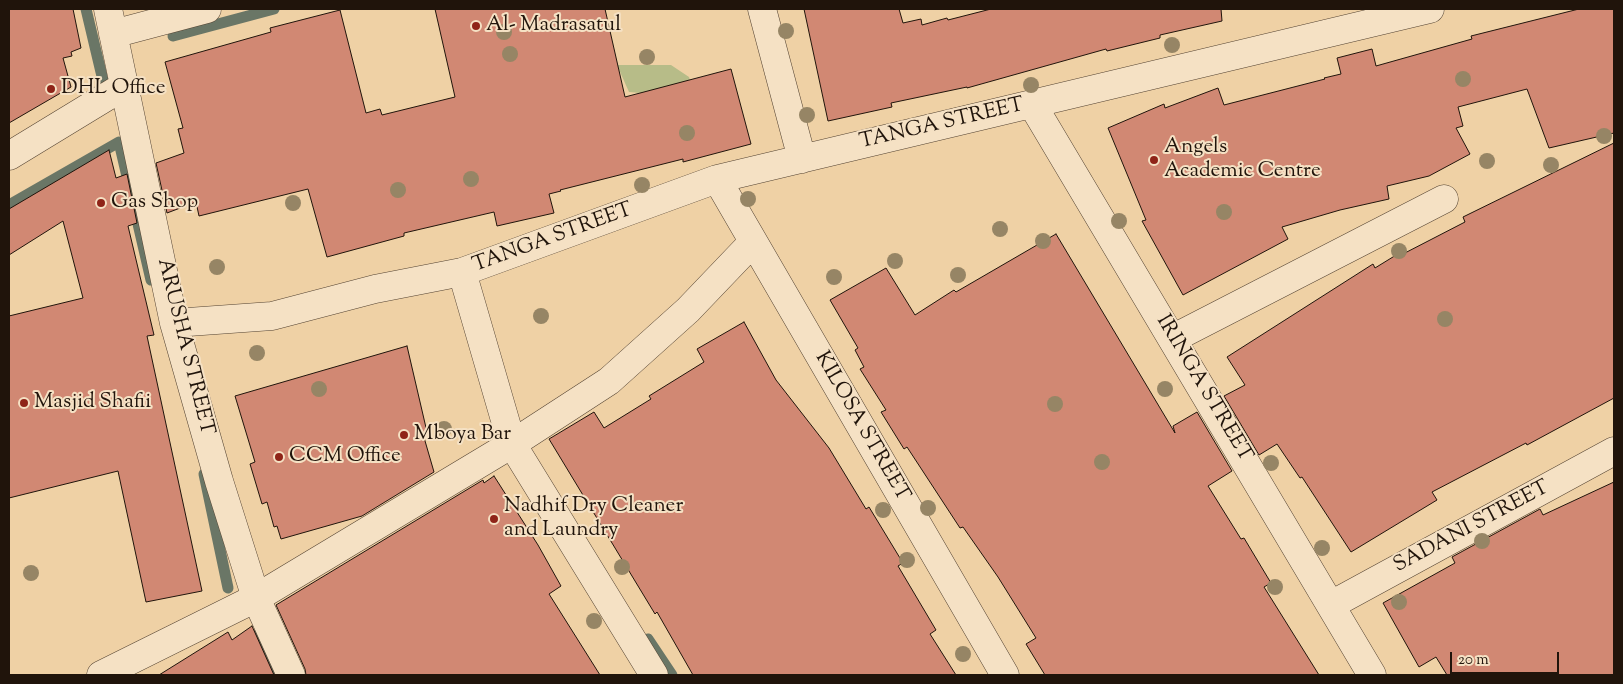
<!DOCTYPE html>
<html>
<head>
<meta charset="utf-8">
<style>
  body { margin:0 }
  #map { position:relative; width:1623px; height:684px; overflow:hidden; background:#efd1a5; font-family:"Sorts Mill Goudy",serif }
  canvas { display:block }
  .frame { position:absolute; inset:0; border:10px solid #20140b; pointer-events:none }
  .scale { position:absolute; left:1450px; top:652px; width:109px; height:22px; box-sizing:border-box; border:2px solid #20140b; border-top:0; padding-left:6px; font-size:15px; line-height:18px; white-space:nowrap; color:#20140b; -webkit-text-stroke:4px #f5e1c4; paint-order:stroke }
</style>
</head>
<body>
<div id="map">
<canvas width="1623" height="684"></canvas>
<div class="frame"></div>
<div class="scale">20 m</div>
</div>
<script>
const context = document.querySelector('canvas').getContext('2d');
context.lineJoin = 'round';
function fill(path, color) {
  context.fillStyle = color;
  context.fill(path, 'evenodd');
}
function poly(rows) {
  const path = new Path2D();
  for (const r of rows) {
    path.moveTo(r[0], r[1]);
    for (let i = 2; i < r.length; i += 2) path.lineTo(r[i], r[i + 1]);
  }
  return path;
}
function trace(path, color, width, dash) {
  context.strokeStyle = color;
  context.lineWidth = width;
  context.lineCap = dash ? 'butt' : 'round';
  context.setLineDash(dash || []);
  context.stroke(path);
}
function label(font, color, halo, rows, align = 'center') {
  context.font = font + ' "Sorts Mill Goudy",serif';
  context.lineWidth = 4;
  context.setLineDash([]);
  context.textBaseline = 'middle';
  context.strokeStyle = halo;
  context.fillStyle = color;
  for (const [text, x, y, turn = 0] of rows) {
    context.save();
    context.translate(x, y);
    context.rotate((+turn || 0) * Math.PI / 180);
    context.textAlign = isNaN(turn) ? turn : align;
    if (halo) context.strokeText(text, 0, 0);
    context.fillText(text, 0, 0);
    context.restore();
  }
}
fill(poly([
  [617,65,671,65,689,77,695,98,629,92]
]), '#b7bc88');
trace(poly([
  [86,9,105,89],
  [173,36,274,9],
  [9,205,119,142,151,280],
  [204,474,228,588],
  [255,635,277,675],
  [648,639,672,675]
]), '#6a7666', 11);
const building = poly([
  [9,9,73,9,81,48,71,52,72,56,63,58,71,87,9,123,9,9],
  [435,9,605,9,625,97,731,69,751,144,683,162,683,159,560,190,561,191,549,194,554,213,497,226,494,212,404,233,404,236,327,257,308,189,199,216,196,202,167,213,156,163,184,153,178,129,183,128,165,62,271,32,270,28,340,10,366,113,380,109,382,115,455,97,435,9],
  [804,9,899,9,903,23,921,19,922,25,947,18,948,20,991,9,1221,9,1222,21,1160,35,1160,38,1107,51,1106,49,967,88,967,87,891,103,892,107,828,121,804,9],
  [1579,9,1614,9,1614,133,1549,148,1527,89,1458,107,1463,126,1456,128,1470,154,1429,176,1387,186,1389,199,1340,210,1282,227,1288,239,1183,295,1142,221,1146,220,1108,128,1164,104,1165,108,1218,88,1224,105,1325,79,1324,78,1341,74,1337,58,1372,49,1376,66,1472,39,1471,36,1579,9],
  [1614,143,1614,398,1527,445,1526,443,1432,492,1437,500,1351,552,1302,477,1300,478,1277,444,1259,455,1224,396,1245,385,1227,357,1373,264,1375,268,1401,252,1401,255,1465,222,1463,217,1614,143],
  [109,150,116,178,127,174,137,223,128,226,154,335,147,336,202,591,146,602,118,471,9,498,9,316,83,298,63,221,9,255,9,209,109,150],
  [1056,234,1175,433,1173,426,1197,412,1232,471,1208,486,1241,539,1244,538,1271,583,1264,587,1319,675,1045,675,1026,644,1036,638,998,577,963,527,960,528,907,447,904,449,881,412,886,410,860,369,864,367,855,350,858,348,830,300,886,268,915,315,954,290,956,292,1056,234],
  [744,322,776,380,829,448,866,509,869,507,903,563,898,566,936,630,930,634,956,675,693,675,657,612,655,614,549,439,594,412,604,428,651,399,649,396,704,362,697,349,744,322],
  [407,346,427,432,423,434,434,472,362,516,281,539,277,526,274,527,267,502,262,504,250,464,255,462,235,396,407,346],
  [494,476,538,545,561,586,549,594,600,675,306,675,305,669,276,605,483,480,484,483,494,476],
  [1614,482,1614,675,1447,675,1436,657,1419,667,1383,603,1455,563,1452,557,1540,509,1543,515,1614,482],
  [252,626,274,675,159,675,228,632,232,640,252,626]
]);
fill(building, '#d18873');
trace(building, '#20140b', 1);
const street = poly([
  [108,9,174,323,219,481,256,598,291,675],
  [762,9,802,159],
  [113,34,207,9],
  [1032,104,1372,675],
  [9,156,124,86],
  [717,179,1005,675],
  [462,272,512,444,654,675],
  [174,323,272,316,375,289,462,272,717,179,1430,9],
  [1172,339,1444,199],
  [1331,605,1614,451],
  [101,675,256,598,512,444,609,381,688,310,753,242]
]);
trace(street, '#544332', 29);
trace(street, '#f5e1c4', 28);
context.fillStyle = '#968565';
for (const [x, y] of [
  [786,31],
  [504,32],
  [1172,45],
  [510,54],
  [647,57],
  [1463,79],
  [1031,85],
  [807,115],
  [687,133],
  [1604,136],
  [1487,161],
  [1551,165],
  [471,179],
  [642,185],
  [398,190],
  [748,199],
  [293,203],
  [1224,212],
  [1119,221],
  [1000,229],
  [1043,241],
  [1399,251],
  [895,261],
  [217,267],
  [958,275],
  [834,277],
  [541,316],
  [1445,319],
  [257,353],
  [319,389],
  [1165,389],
  [1055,404],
  [444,429],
  [1102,462],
  [1271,463],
  [928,508],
  [883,510],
  [1482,541],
  [1322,548],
  [907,560],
  [622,567],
  [31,573],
  [1275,587],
  [1399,602],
  [594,621],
  [963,654]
]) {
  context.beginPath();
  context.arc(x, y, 8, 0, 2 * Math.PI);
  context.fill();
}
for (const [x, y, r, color] of [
  [476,26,5,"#8f2418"],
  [51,89,5,"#8f2418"],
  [1154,160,5,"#8f2418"],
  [101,203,5,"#8f2418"],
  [24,403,5,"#8f2418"],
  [404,435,5,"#8f2418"],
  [279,457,5,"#8f2418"],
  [494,519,5,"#8f2418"]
]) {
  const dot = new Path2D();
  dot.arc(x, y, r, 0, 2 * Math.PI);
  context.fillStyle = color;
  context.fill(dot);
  trace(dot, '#f5e1c4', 2);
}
label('21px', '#20140b', '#f5e1c4', [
  ["Al- Madrasatul",486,26],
  ["DHL Office",61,89],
  ["Angels",1164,148],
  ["Academic Centre",1164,172],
  ["Gas Shop",111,203],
  ["Masjid Shafii",34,403],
  ["Mboya Bar",414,435],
  ["CCM Office",289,457],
  ["Nadhif Dry Cleaner",504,507],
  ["and Laundry",504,531]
], 'left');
label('21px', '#20140b', '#f5e1c4', [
  ["TANGA STREET",942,125,-13],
  ["TANGA STREET",553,239,-20],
  ["ARUSHA STREET",184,347,76],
  ["IRINGA STREET",1203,389,59],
  ["KILOSA STREET",861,427,60],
  ["SADANI STREET",1472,528,-28]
]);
</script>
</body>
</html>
